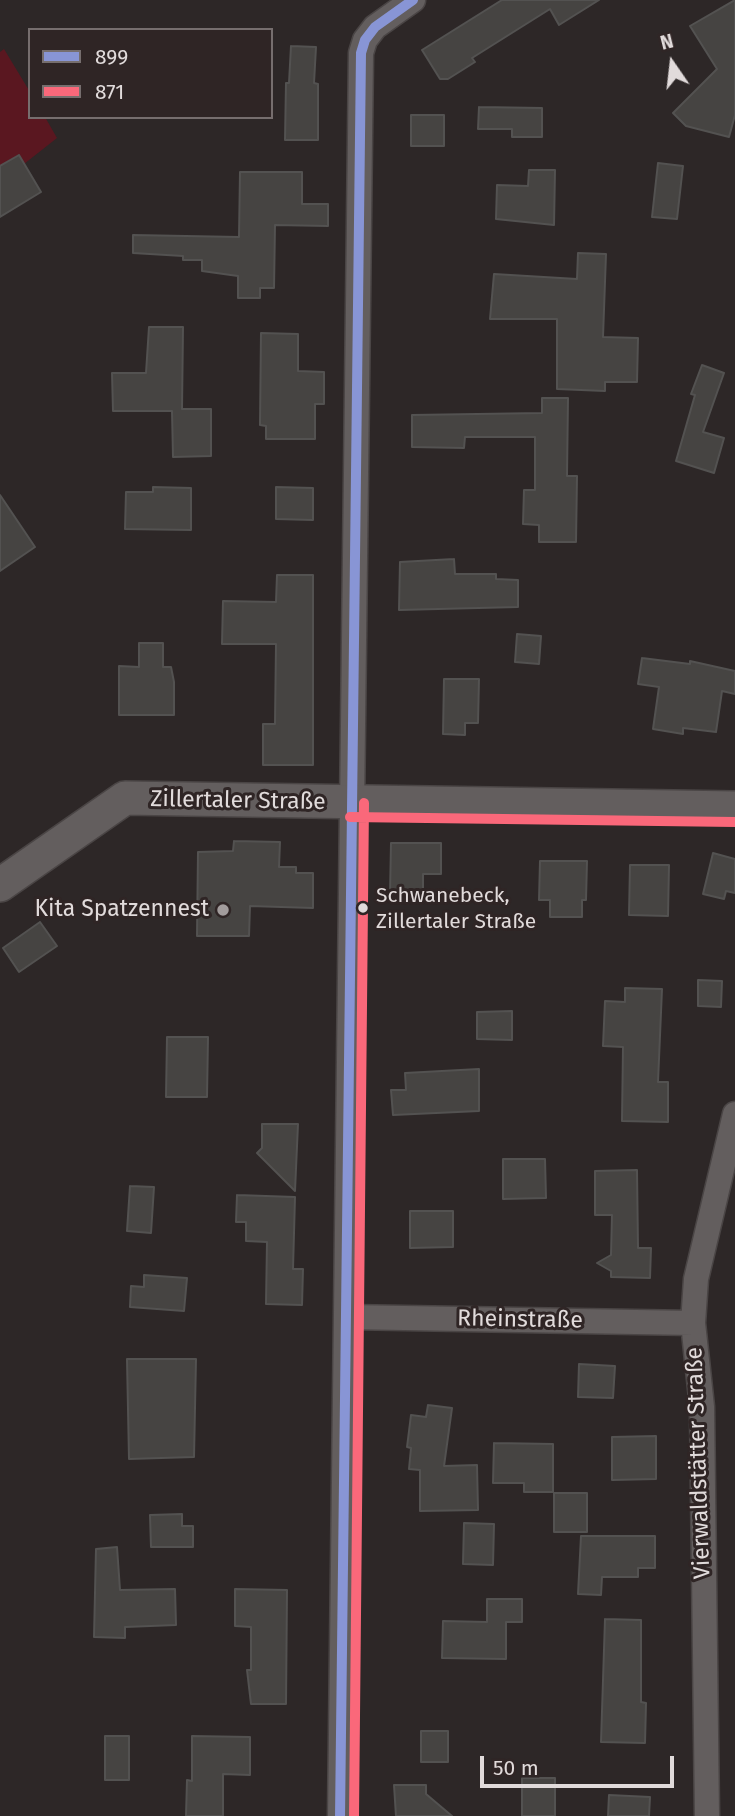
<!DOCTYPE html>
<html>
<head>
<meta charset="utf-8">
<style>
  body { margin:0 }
  #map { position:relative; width:735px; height:1816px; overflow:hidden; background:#2d2727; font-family:"Fira Sans",sans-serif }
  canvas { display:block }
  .legend { position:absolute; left:28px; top:28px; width:245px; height:91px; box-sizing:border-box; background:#2f2525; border:2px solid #766e6e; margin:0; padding:9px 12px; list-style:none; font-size:21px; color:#e1dbdb }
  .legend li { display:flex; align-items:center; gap:14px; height:35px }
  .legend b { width:35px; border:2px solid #766e6e }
  .north { position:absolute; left:637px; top:28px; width:70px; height:70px; -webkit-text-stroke:5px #2f2525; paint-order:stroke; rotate:346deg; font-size:19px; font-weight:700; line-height:28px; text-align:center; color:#e1dbdb }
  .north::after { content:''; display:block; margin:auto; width:24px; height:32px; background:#e1dbdb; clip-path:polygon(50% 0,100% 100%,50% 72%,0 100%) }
  .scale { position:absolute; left:480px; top:1756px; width:194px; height:32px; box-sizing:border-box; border:4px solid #e1dbdb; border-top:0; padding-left:9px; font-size:21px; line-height:24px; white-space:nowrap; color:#e1dbdb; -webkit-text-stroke:5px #2f2525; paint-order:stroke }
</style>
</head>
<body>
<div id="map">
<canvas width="735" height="1816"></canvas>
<ul class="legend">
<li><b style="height:9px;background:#8895d5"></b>899</li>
<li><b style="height:9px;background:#fa687a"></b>871</li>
</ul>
<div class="north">N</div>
<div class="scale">50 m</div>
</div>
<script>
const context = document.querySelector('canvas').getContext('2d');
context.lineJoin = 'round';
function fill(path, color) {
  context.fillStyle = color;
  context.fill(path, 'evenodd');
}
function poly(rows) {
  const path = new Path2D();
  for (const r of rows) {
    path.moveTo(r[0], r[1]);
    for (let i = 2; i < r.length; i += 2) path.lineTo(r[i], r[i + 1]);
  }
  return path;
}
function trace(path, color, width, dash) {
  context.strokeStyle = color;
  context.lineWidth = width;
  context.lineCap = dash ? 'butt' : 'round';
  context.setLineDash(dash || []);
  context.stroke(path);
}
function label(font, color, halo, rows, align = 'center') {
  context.font = font + ' "Fira Sans",sans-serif';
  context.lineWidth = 6;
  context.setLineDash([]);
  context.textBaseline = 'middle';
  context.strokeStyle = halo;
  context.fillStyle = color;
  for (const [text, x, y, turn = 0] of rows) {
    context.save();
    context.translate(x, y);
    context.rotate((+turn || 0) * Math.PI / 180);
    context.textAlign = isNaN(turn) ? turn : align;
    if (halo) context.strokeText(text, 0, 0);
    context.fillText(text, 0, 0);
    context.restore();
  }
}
fill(poly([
  [4,49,30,92,30,117,45,117,57,138,24,164,18,155,0,166,0,52]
]), '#5a1720');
const building = poly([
  [502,0,599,0,559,25,550,9,472,58,475,62,448,79,440,79,422,50,502,0],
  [735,0,735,115,729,137,686,126,673,113,717,69,690,26,735,0],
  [291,46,316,47,314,83,318,84,318,140,285,140,286,83,289,83,291,46],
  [479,107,542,108,542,137,512,137,512,129,478,129,479,107],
  [411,115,444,115,444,146,411,146,411,115],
  [19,155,41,192,0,217,0,166,19,155],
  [658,163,683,166,677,219,652,217,658,163],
  [529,170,555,170,554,225,496,219,497,185,528,186,529,170],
  [240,172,302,172,302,204,328,204,328,226,275,225,274,288,260,288,260,298,238,298,238,276,202,271,202,260,183,260,183,256,133,253,133,235,239,237,240,172],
  [578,253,606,254,603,337,638,338,637,382,605,382,605,391,557,389,557,319,490,319,494,274,577,279,578,253],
  [149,327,183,327,182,409,211,409,211,456,173,457,172,411,113,411,112,373,146,373,149,327],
  [261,333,298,334,298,371,324,372,324,404,315,404,315,439,266,439,266,426,260,425,261,333],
  [702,365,724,373,703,432,724,438,714,473,676,461,695,395,691,394,702,365],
  [542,398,568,398,567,476,577,476,576,542,539,542,539,525,523,524,524,490,535,490,535,437,465,437,464,448,412,447,412,415,542,413,542,398],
  [153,487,191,488,191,530,125,529,126,492,153,492,153,487],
  [276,487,313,488,313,520,276,519,276,487],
  [0,495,35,547,0,571,0,495],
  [454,559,455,574,496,574,496,579,518,580,518,607,399,610,400,562,454,559],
  [277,575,313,575,313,765,263,765,263,724,275,724,276,644,222,644,223,601,276,602,277,575],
  [517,634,541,636,539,664,515,662,517,634],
  [139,643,163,643,163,667,171,667,174,682,174,715,119,715,119,666,139,667,139,643],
  [642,658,690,664,690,661,735,671,735,694,722,691,716,732,683,728,683,734,653,729,659,687,638,684,642,658],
  [444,679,479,679,478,723,465,723,465,735,443,734,444,679],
  [234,841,280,842,279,867,296,867,296,873,313,873,313,908,250,906,249,936,197,936,198,852,233,851,234,841],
  [391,843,441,843,441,874,423,874,423,894,390,894,391,843],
  [713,853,735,859,735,893,726,891,724,899,703,894,713,853],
  [540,861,587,861,586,900,582,900,582,917,550,917,550,900,539,900,540,861],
  [630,865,669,865,668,916,629,915,630,865],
  [40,922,57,946,19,972,3,948,40,922],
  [698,980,722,981,721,1007,698,1006,698,980],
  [625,988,662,989,658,1082,668,1082,668,1122,622,1121,623,1047,603,1046,605,1001,625,1002,625,988],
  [512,1011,512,1040,477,1039,477,1012,512,1011],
  [167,1037,208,1037,207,1097,166,1097,167,1037],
  [479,1069,479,1111,393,1115,391,1090,406,1090,405,1073,479,1069],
  [262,1124,298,1124,295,1191,257,1153,262,1148,262,1124],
  [503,1159,545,1159,546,1198,503,1199,503,1159],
  [637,1170,638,1248,651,1248,650,1278,611,1277,611,1271,597,1263,611,1255,612,1215,595,1215,595,1171,637,1170],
  [130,1186,154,1187,151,1233,127,1231,130,1186],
  [237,1195,295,1197,293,1269,303,1269,302,1305,266,1304,267,1242,246,1241,246,1222,236,1222,237,1195],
  [410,1211,453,1211,453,1247,410,1248,410,1211],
  [144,1275,187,1278,184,1311,130,1307,131,1286,144,1287,144,1275],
  [127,1359,196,1359,194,1457,129,1459,127,1359],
  [579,1364,615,1366,613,1398,578,1397,579,1364],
  [428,1405,452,1408,444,1466,477,1465,478,1510,420,1511,420,1470,409,1469,411,1448,407,1447,411,1415,426,1417,428,1405],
  [656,1436,656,1479,612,1480,612,1437,656,1436],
  [494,1443,553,1444,553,1492,524,1492,524,1483,493,1483,494,1443],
  [554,1493,587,1493,587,1532,554,1532,554,1493],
  [182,1514,182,1526,193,1526,193,1547,151,1547,150,1515,182,1514],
  [464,1523,494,1524,493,1565,463,1564,464,1523],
  [581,1536,655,1536,655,1568,638,1568,638,1577,602,1577,601,1595,578,1594,581,1536],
  [117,1547,120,1590,175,1589,176,1625,125,1627,125,1638,94,1637,96,1549,117,1547],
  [235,1589,287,1590,286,1704,251,1704,247,1670,251,1670,251,1627,235,1626,235,1589],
  [487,1599,522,1599,522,1622,506,1622,506,1659,442,1658,443,1621,487,1622,487,1599],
  [605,1619,641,1620,641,1702,646,1703,645,1743,601,1742,605,1619],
  [421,1731,448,1731,448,1762,421,1762,421,1731],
  [105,1736,129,1736,129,1780,105,1780,105,1736],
  [192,1736,250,1737,250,1775,223,1774,223,1816,186,1816,187,1780,192,1781,192,1736],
  [522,1778,555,1778,555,1816,522,1816,522,1778],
  [394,1785,426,1785,426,1794,452,1816,396,1816,394,1785],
  [609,1795,650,1797,649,1816,608,1816,609,1795]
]);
fill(building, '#464442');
trace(building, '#535251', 2);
const street = poly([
  [347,1317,693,1323],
  [340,1816,361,53,365,40,375,27,413,0],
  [707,1816,702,1407,693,1323,696,1279,735,1114]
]);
const secondary = poly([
  [0,885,125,798,735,808]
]);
trace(street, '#4a4545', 27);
trace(secondary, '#4a4545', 36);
trace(street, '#635e5e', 24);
trace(secondary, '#635e5e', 33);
trace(poly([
  [340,1816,361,53,365,40,375,27,413,0]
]), '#8895d5', 10);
trace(poly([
  [350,817,735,822],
  [354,1816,364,803]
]), '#fa687a', 10);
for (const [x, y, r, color] of [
  [363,908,6,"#e1dbdb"],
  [223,910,7,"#a29c9c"]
]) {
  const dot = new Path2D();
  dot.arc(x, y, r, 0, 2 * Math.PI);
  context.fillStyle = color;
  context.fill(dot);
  trace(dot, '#2f2525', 2.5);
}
label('21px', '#e1dbdb', '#2f2525', [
  ["Schwanebeck,",376,896],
  ["Zillertaler Straße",376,922]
], 'left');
label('23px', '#e1dbdb', '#2f2525', [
  ["Zillertaler Straße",238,801,1],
  ["Rheinstraße",520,1320,1],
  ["Vierwaldstätter Straße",699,1463,-92]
]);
label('23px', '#e1dbdb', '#2f2525', [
  ["Kita Spatzennest",209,910]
], 'right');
</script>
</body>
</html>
